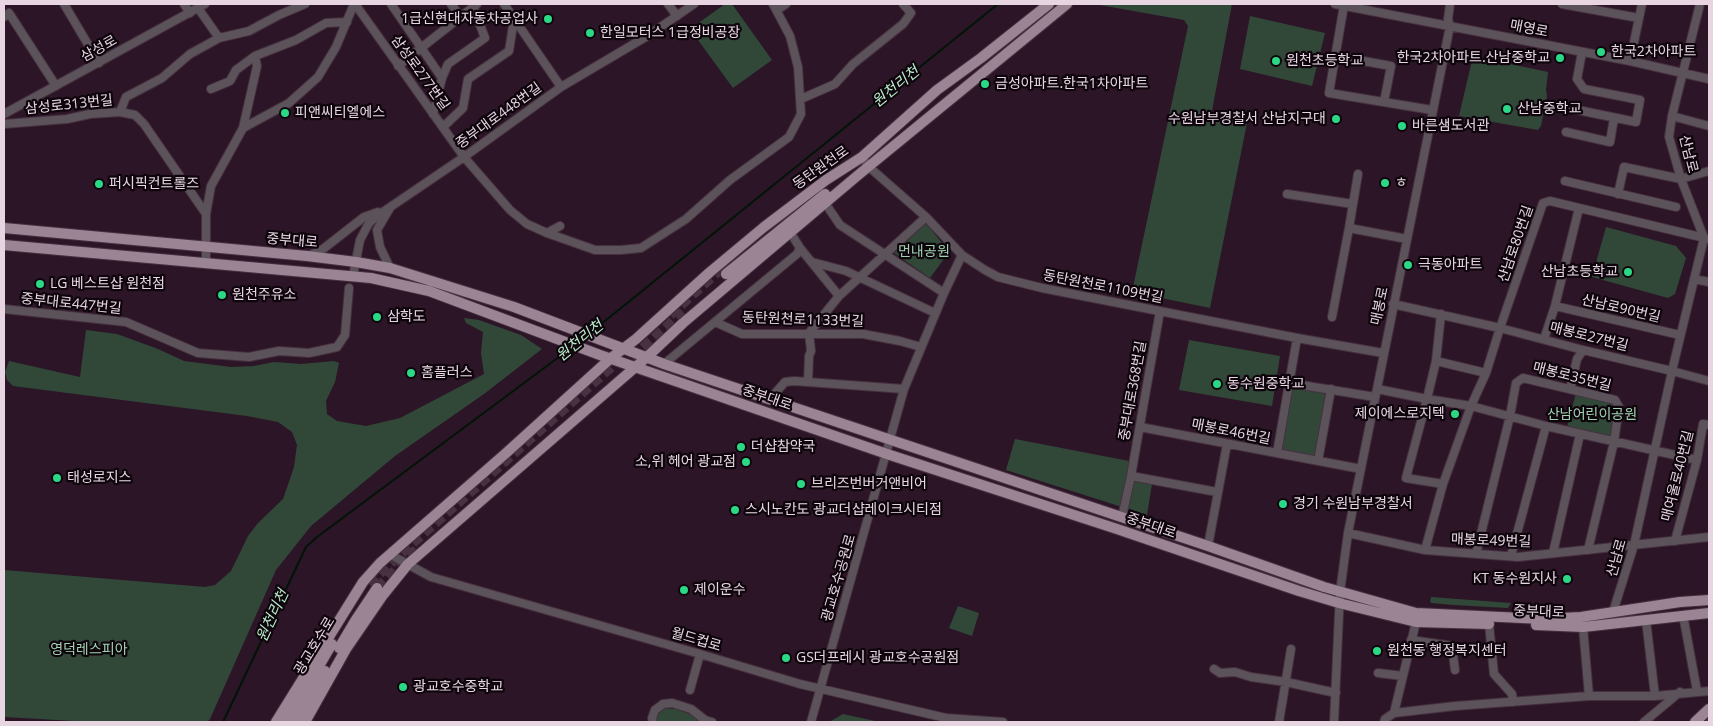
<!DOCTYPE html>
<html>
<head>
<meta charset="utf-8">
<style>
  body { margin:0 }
  #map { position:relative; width:1713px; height:726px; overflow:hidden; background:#2c1526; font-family:"Open Sans",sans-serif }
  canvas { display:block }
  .frame { position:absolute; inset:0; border:5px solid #e7d6e2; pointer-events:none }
</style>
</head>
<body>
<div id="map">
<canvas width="1713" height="726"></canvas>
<div class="frame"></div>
</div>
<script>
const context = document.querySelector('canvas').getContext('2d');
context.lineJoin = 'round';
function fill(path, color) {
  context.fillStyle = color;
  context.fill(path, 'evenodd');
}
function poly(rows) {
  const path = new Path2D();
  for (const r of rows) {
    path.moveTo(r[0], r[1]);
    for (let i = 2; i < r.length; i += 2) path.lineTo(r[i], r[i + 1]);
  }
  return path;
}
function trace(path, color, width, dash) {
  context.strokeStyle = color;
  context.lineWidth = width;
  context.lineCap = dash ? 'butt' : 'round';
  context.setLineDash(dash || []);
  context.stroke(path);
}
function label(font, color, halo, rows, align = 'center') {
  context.font = font + ' "Open Sans","Noto Sans KR",sans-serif';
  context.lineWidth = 4.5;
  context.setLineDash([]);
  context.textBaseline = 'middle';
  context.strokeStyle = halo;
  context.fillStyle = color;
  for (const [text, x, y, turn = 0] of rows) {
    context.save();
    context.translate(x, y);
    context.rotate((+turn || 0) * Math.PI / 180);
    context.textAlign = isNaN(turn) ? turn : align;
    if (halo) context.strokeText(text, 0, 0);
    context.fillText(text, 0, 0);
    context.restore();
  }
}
fill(poly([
  [725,4,732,4,772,60,733,88,690,29],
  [1094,4,1232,4,1211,116,1247,123,1210,308,1132,292,1188,26,1184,20],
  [1250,16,1325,33,1312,86,1240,69],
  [1473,56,1548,72,1546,90,1547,96,1541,126,1538,130,1459,116],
  [926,223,949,252,930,278,894,253],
  [1606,227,1676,246,1686,258,1675,294,1668,298,1592,277],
  [464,318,479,320,521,335,542,349,484,394,395,456,311,526,276,570,210,719,207,722,93,722,4,717,4,570,205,587,215,585,231,571,248,536,258,523,283,499,294,467,297,445,292,432,278,422,247,416,13,386,7,380,5,372,9,361,80,377,86,330,117,334,158,349,184,361,231,367,254,366,274,362,301,364,334,361,339,363,335,382,326,401,327,414,337,421,366,426,400,418,484,374,481,353,483,332,466,323],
  [1189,340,1280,356,1272,406,1179,390],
  [1293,386,1327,393,1315,457,1281,451],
  [1576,393,1612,402,1617,408,1611,436,1567,427],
  [1015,439,1129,461,1127,479,1152,484,1147,515,1006,470],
  [1431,597,1511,603,1508,608,1453,605,1432,603,1430,602],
  [958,606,979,613,972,636,949,628],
  [663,708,676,709,692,715,700,722,657,722,657,716],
  [843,714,880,722,829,722]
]), '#314839');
trace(poly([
  [590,333,998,4],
  [223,722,306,547,317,537,571,348]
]), '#001408', 2);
trace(poly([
  [670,315,721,269],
  [632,358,683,312],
  [369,584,405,550,635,346],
  [377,588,420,546],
  [1707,722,1709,720]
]), '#483242', 10, [10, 5]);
const minor = poly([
  [64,4,99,63],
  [184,4,190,13],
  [355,4,464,157,510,210,527,224,547,233,560,226],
  [391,4,442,78],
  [451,4,460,16],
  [504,4,561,87],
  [668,4,677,16],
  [1335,4,1630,61,1709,79],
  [1562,4,1639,18],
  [1344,5,1329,93,1432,110],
  [198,8,219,38],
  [777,10,786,4],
  [4,17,9,13,56,86],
  [1336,56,1391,66,1384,102],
  [1630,61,1642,4],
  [398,66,477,4],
  [211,89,230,81,236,70,255,56],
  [801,99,835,84,853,64,903,24,911,13,903,4],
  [1573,109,1636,122,1640,100,1584,89,1577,79,1582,52],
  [120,112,126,97,162,78,190,54,219,38,249,31,279,15,305,4],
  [4,114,205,4],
  [433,114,442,78,448,64,485,38,473,6],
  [1672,116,1709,126],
  [4,124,67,119,90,114,120,112,135,115,144,124,206,214],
  [443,127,463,108,468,79,509,51,514,19],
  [243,128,257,66,255,56,296,40,326,23,347,22],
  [1566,132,1610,142,1614,118],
  [862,157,869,167,926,217,962,255,985,270,998,277,1042,288,1297,338,1383,353],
  [1565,181,1676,207],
  [1287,194,1353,204,1349,228],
  [1618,194,1624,167,1681,179,1709,171],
  [825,203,840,225,944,293],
  [1353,204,1358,174],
  [390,208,377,230,380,247,390,268],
  [790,232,800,248,839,296],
  [547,233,595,250,621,250,641,248,686,219,730,180,789,137,801,114,798,67,790,36,773,4],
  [308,256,323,249,364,217,378,212],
  [206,262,206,214,211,186,243,128,289,103,318,77,336,47,354,4],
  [812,262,846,271,935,313],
  [353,276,360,240,369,223,380,214,464,157,561,87,649,35,694,4],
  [1694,279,1709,282],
  [1393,304,1500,328,1583,350,1672,371,1709,381],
  [1555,306,1680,335],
  [4,309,126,322,198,353,249,357,279,351,309,353,337,347,345,335,349,288],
  [1441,314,1436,361,1427,399,1406,478,1443,484],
  [1332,317,1349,228,1407,239],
  [715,322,742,334,863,334,900,341,921,347],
  [1544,339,1555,306,1579,208],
  [1436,361,1486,373],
  [664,364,797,254,800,248],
  [808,382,809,356,811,351,809,333,839,296,926,217],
  [1289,383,1375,397],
  [1377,389,1427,399,1471,406,1546,426,1697,460],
  [1570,389,1577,359,1583,350],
  [770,399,785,382,794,381,904,389],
  [1140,427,1361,469],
  [1277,453,1297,338],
  [1318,461,1331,389],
  [1131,476,1217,492],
  [1122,517,1131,476,1160,311],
  [1348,533,1425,550,1518,557,1709,537],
  [1675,541,1697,460,1703,424,1709,425],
  [1208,546,1227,444],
  [1425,550,1443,484,1471,406,1486,373,1500,328,1543,203,1550,201,1709,239],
  [1553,553,1580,434],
  [1476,554,1510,416,1516,383,1523,378,1615,400,1619,407,1614,442,1588,550],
  [391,555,431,577,700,654,800,684,946,718,1003,722],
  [1511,556,1546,426],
  [1613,612,1634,545,1672,371,1704,238,1681,179,1669,137,1672,116,1700,4],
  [1683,615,1697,691],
  [1646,620,1655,696],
  [1416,622,1394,713,1455,706,1589,696,1655,696,1709,691],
  [1489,624,1494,674,1512,694,1513,702],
  [1583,627,1589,696],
  [1411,640,1452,646,1455,670],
  [1214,669,1220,673,1235,672,1251,677,1286,682,1336,693],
  [1378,673,1403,676],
  [690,690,700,654],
  [653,722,652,718,655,710,663,704,672,703,691,709,705,720,712,722],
  [811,722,904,389,944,293,962,255],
  [1279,722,1291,649],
  [1334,722,1340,592,1348,533,1450,26,1448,19,1450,4],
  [1384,722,1385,719,1394,713],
  [1644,722,1680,692]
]);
const major = poly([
  [4,228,307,256,356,262,390,268,514,307,664,364,1208,546,1324,587,1416,613,1543,619,1581,617,1680,602,1709,600],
  [4,245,371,278,429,291,600,355,887,454,1117,529,1299,591,1339,603,1416,622,1489,624],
  [726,274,825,194],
  [1536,625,1583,627,1709,613],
  [339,648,355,621,377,588],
  [276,722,363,582,380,563,505,454,611,358,636,339,710,272,764,227,826,180,862,157,937,90,981,58,1049,4],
  [286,722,332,644],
  [295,722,325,671],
  [305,722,346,649,383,595,408,564,647,357,683,323,857,176,1067,4],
  [1695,722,1709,709]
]);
trace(minor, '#463040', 10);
trace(major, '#463040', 12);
trace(minor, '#5c5259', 8);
trace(major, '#9b8594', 10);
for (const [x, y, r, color] of [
  [548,19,5,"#2ad885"],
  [590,33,5,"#2ad885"],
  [1601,52,5,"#2ad885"],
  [1560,58,5,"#2ad885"],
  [1276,61,5,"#2ad885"],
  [985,84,5,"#2ad885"],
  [1507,109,5,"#2ad885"],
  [285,113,5,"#2ad885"],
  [1336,119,5,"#2ad885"],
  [1402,126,5,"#2ad885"],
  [1385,183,5,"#2ad885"],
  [99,184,5,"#2ad885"],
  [1408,265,5,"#2ad885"],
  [1628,272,5,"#2ad885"],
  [40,284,5,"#2ad885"],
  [222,295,5,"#2ad885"],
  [377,317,5,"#2ad885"],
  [411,373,5,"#2ad885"],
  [1217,384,5,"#2ad885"],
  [1455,414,5,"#2ad885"],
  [741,447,5,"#2ad885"],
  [746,462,5,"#2ad885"],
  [57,478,5,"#2ad885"],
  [801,484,5,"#2ad885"],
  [1283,504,5,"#2ad885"],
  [735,510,5,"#2ad885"],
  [1567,579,5,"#2ad885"],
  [684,590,5,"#2ad885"],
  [1377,651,5,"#2ad885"],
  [786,658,5,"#2ad885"],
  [403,687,5,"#2ad885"]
]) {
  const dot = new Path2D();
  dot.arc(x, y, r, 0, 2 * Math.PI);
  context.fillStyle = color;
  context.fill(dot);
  trace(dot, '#0e050c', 2);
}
label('14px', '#e7d6e2', '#0e050c', [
  ["1급신현대자동차공업사",538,19,"right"],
  ["한일모터스 1급정비공장",600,33],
  ["한국2차아파트",1611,52],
  ["한국2차아파트.산남중학교",1550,58,"right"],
  ["원천초등학교",1286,61],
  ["금성아파트.한국1차아파트",995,84],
  ["산남중학교",1517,109],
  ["피앤씨티엘에스",295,113],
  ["수원남부경찰서 산남지구대",1326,119,"right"],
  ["바른샘도서관",1412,126],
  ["ㅎ",1395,183],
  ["퍼시픽컨트롤즈",109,184],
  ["극동아파트",1418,265],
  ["산남초등학교",1618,272,"right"],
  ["LG 베스트샵 원천점",50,284],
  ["원천주유소",232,295],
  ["삼학도",387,317],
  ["홈플러스",421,373],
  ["동수원중학교",1227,384],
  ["제이에스로지텍",1445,414,"right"],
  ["더샵참약국",751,447],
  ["소,위 헤어 광교점",736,462,"right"],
  ["태성로지스",67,478],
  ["브리즈번버거앤비어",811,484],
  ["경기 수원남부경찰서",1293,504],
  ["스시노칸도 광교더샵레이크시티점",745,510],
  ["KT 동수원지사",1557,579,"right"],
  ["제이운수",694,590],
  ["원천동 행정복지센터",1387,651],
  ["GS더프레시 광교호수공원점",796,658],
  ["광교호수중학교",413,687]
], 'left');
label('14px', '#e7d6e2', '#0e050c', [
  ["매영로",1529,29,11],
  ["삼성로",99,49,-29],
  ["삼성로277번길",420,73,54],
  ["삼성로313번길",69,105,-6],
  ["중부대로448번길",499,116,-36],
  ["산남로",1688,154,76],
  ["동탄원천로",821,168,-35],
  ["중부대로",292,241,5],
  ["산남로80번길",1516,244,-71],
  ["동탄원천로1109번길",1103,287,11],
  ["중부대로447번길",71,304,6],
  ["매봉로",1380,306,-78],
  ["산남로90번길",1621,309,13],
  ["동탄원천로1133번길",803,320,2],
  ["매봉로27번길",1589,337,14],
  ["매봉로35번길",1572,377,14],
  ["중부대로368번길",1133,391,-80],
  ["중부대로",767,398,19],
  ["매봉로46번길",1231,432,11],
  ["매여울로40번길",1678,476,-76],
  ["중부대로",1151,526,19],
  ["매봉로49번길",1491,541,2],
  ["산남로",1617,558,-74],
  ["광교호수공원로",839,578,-74],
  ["중부대로",1539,612,2],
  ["월드컵로",696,640,16],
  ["광교호수로",315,646,-59]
]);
label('14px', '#9fd2b0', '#0e050c', [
  ["먼내공원",924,252],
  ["산남어린이공원",1592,415],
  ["영덕레스피아",89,650]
]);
label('italic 15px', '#baeecc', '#0e050c', [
  ["원천리천",896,87,-39],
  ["원천리천",580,341,-39],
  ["원천리천",273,616,-65]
]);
</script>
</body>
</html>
